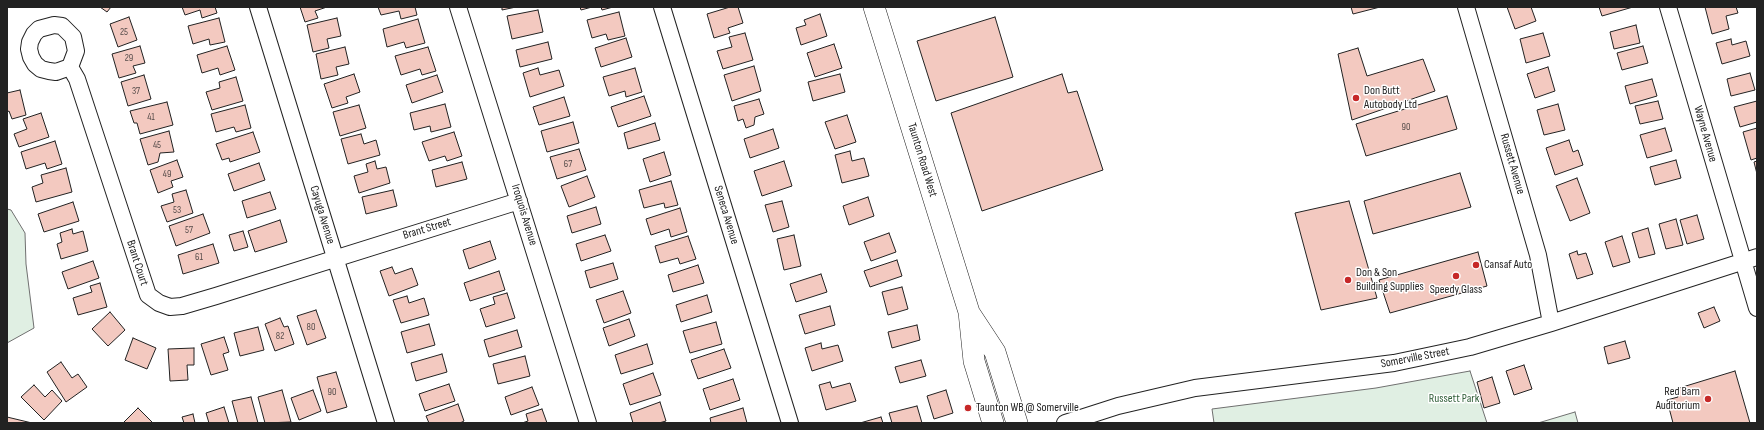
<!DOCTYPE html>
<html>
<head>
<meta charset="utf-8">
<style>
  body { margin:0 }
  #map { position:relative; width:1764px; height:430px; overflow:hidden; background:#fff; font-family:"Sofia Sans Condensed",sans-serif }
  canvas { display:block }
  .frame { position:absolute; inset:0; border:8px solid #222; pointer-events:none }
</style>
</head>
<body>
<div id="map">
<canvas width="1764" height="430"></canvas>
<div class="frame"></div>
</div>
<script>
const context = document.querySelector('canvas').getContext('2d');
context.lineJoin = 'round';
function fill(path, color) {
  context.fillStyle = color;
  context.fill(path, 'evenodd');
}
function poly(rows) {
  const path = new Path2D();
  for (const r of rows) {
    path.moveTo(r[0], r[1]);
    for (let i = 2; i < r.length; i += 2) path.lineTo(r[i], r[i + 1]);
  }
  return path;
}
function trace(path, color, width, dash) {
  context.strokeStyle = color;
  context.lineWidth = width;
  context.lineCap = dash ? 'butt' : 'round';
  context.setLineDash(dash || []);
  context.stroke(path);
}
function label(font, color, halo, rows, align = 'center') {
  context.font = font + ' "Sofia Sans Condensed",sans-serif';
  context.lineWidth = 3;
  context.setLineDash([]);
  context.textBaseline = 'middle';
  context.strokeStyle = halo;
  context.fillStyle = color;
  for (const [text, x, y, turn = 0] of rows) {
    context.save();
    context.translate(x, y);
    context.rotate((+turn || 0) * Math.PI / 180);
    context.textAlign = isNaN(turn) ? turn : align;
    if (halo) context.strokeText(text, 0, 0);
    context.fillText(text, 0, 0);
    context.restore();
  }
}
const green = poly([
  [7,209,11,210,25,233,26,264,34,328,7,343,7,209],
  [1470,371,1487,423,1214,423,1212,409,1376,388,1470,371],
  [1575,412,1578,423,1538,423,1575,412]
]);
fill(green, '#e0efe3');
trace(green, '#6f6f6f', 1);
const building = poly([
  [100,7,111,7,107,12,100,7],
  [182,7,215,7,217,13,202,18,200,10,185,15,182,7],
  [300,7,327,7,315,11,318,18,305,22,300,7],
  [378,7,415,7,417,15,401,19,399,11,381,15,378,7],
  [502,7,516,7,502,10,502,7],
  [580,7,592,7,581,10,580,7],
  [601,7,613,7,602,10,601,7],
  [730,7,738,7,743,23,728,28,730,33,714,38,707,14,730,7],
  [1351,7,1380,7,1353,14,1351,7],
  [1507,7,1531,7,1536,21,1515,29,1507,7],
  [1599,7,1633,7,1602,16,1599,7],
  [1705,7,1736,7,1738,13,1726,16,1729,29,1712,34,1705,7],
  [538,10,543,32,512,39,507,16,538,10],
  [619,12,625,36,608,40,606,34,592,38,587,20,619,12],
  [820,14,827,36,801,45,796,28,806,25,804,20,820,14],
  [129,17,137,40,118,47,110,24,129,17],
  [995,17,1013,77,936,101,917,41,995,17],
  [219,18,225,42,210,45,209,39,193,44,188,26,219,18],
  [337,18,341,36,327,39,329,48,313,52,307,25,337,18],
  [418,19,425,43,406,48,404,42,387,47,383,29,418,19],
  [1636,25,1640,43,1614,49,1610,32,1636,25],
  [745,33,753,60,723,69,717,51,732,47,729,37,745,33],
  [1543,33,1550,56,1526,63,1520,39,1543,33],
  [626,38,632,57,601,67,595,48,626,38],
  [1731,39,1732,45,1746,41,1750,56,1722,64,1716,43,1731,39],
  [548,42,552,59,520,67,516,50,548,42],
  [834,44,842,68,815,77,807,53,834,44],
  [140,46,145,63,133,66,136,73,119,78,112,54,140,46],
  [227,46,235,70,220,75,218,68,202,73,197,55,227,46],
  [1643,46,1648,63,1622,70,1617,53,1643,46],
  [345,47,349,64,336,67,338,75,321,79,316,54,345,47],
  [428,47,436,71,422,75,420,69,401,75,395,56,428,47],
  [1358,48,1367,76,1423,59,1435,91,1352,120,1338,54,1358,48],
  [754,66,761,91,732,101,724,75,754,66],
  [1548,67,1555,91,1535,98,1527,74,1548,67],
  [538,68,540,75,559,70,564,86,530,97,523,73,538,68],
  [635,68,642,92,626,97,625,91,609,96,603,77,635,68],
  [1750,73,1755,90,1731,96,1727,79,1750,73],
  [354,74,360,92,346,97,348,103,332,108,324,84,354,74],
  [840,74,845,92,813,101,808,82,840,74],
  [1062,74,1068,93,1077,91,1103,170,982,211,951,113,1062,74],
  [144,75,151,99,128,106,121,82,144,75],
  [437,75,443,92,412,103,406,85,437,75],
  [236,77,243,101,212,110,206,92,220,88,219,82,236,77],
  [1652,79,1657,96,1630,104,1625,86,1652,79],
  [20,90,26,115,12,119,9,111,7,112,7,93,20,90],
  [644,96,651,116,618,127,611,107,644,96],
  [1447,96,1457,129,1366,156,1356,124,1447,96],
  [564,97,570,116,539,125,533,107,564,97],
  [759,99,764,114,755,117,754,125,746,128,743,119,738,121,734,106,759,99],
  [1658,101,1663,119,1640,124,1635,106,1658,101],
  [1757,101,1757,122,1740,127,1734,107,1757,101],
  [167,102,173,125,140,134,137,123,134,123,130,111,167,102],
  [445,104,451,127,431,132,430,126,414,130,410,113,445,104],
  [1558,104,1565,130,1544,135,1537,110,1558,104],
  [245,105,251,128,236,132,234,127,216,132,211,114,245,105],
  [359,105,366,128,340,136,333,112,359,105],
  [41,113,49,137,19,147,14,134,27,129,23,119,41,113],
  [847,115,856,142,835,149,825,122,847,115],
  [573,122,579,143,547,152,541,131,573,122],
  [655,123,660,140,628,149,624,133,655,123],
  [1665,128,1672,151,1647,158,1640,135,1665,128],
  [1757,128,1757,158,1751,160,1743,132,1757,128],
  [773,129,779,148,750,158,744,139,773,129],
  [169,131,174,152,160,153,158,162,148,165,140,139,169,131],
  [253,132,260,152,230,162,229,158,222,160,216,144,253,132],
  [454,132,462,156,447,161,445,156,429,161,422,142,454,132],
  [361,134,364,144,376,140,380,155,348,164,341,139,361,134],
  [1569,140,1573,152,1578,150,1583,165,1555,175,1546,148,1569,140],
  [55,141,62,164,47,169,45,163,26,169,21,152,55,141],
  [579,149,586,170,557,179,550,157,579,149],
  [850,151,852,161,864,158,869,176,842,183,835,155,850,151],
  [664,152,671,175,650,182,643,159,664,152],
  [177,160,183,177,171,181,173,187,158,193,150,170,177,160],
  [1676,160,1681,178,1655,185,1650,167,1676,160],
  [375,161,377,169,386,167,390,183,359,193,354,176,368,172,366,164,375,161],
  [784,161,792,186,762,196,754,171,784,161],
  [1757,161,1757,174,1754,162,1757,161],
  [462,162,467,179,436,187,432,170,462,162],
  [259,163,265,180,234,191,228,174,259,163],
  [66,168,72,192,36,202,32,187,43,183,41,175,66,168],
  [1460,173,1471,207,1373,234,1364,201,1460,173],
  [587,176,595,197,569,207,561,186,587,176],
  [1577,178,1590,213,1570,221,1556,186,1577,178],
  [671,181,678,205,665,208,664,203,644,208,639,190,671,181],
  [186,190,193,213,167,222,161,206,174,202,172,194,186,190],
  [393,190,397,206,366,214,362,197,393,190],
  [270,192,276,209,247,218,242,201,270,192],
  [868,197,874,216,849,225,843,206,868,197],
  [782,201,789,227,773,232,765,205,782,201],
  [1349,201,1377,298,1321,310,1295,213,1349,201],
  [73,202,79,221,44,232,38,214,73,202],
  [596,207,601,224,572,233,567,216,596,207],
  [680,208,687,232,671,237,669,229,651,235,646,219,680,208],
  [203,214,210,233,176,246,169,226,203,214],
  [1697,215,1704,239,1687,244,1680,220,1697,215],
  [1676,219,1683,245,1666,249,1659,224,1676,219],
  [280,220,287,242,255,252,248,231,280,220],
  [1648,228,1655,254,1639,258,1632,233,1648,228],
  [72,229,73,234,83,231,88,251,61,259,57,244,62,242,60,233,72,229],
  [243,231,248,247,234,251,229,235,243,231],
  [889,233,896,252,871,261,864,242,889,233],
  [605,235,611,251,581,261,576,244,605,235],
  [794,235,801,266,784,270,777,239,794,235],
  [688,236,696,259,680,264,678,258,660,263,655,246,688,236],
  [1622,236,1630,262,1613,267,1605,242,1622,236],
  [490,241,496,259,469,269,463,250,490,241],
  [213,244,219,263,183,274,178,255,213,244],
  [1577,251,1578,255,1586,253,1593,274,1577,279,1569,254,1577,251],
  [1478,252,1487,286,1390,313,1379,280,1478,252],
  [897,260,902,276,870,287,864,271,897,260],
  [93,261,99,278,68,289,62,272,93,261],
  [613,263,618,279,590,288,585,271,613,263],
  [698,265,704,283,673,292,668,275,698,265],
  [392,267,395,274,412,268,418,285,389,296,380,271,392,267],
  [499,271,505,290,470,301,464,283,499,271],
  [821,274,827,292,796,302,790,284,821,274],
  [100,283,107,307,78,315,73,298,92,292,90,286,100,283],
  [902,287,908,309,888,315,882,292,902,287],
  [623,291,631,313,604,323,596,300,623,291],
  [507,293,515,318,486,327,480,309,495,304,493,297,507,293],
  [707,295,712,312,681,322,676,305,707,295],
  [407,296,409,303,424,298,429,315,401,323,393,300,407,296],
  [830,306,835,325,805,334,799,315,830,306],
  [1714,307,1720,321,1704,328,1698,313,1714,307],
  [316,310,326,338,307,345,297,316,316,310],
  [110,312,125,330,108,346,92,329,110,312],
  [280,318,284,327,288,326,294,344,275,351,265,324,280,318],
  [629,319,635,336,609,346,603,328,629,319],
  [716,322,722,344,690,353,683,331,716,322],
  [429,324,435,345,407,353,401,332,429,324],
  [917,325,920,340,892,348,888,332,917,325],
  [258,327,264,350,240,356,234,333,258,327],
  [517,330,522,347,489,357,484,340,517,330],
  [224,337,229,352,223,354,228,370,211,375,201,344,224,337],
  [133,338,156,348,147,369,125,360,133,338],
  [1625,341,1630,358,1608,364,1604,347,1625,341],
  [821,343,822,349,838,345,843,361,812,371,805,348,821,343],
  [647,344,653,364,621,374,615,355,647,344],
  [194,348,194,365,187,365,188,380,170,381,168,349,194,348],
  [724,349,731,368,698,379,691,360,724,349],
  [442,354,447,372,416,381,411,363,442,354],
  [525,356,530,376,498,384,493,364,525,356],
  [921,360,926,376,900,383,895,367,921,360],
  [61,362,72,378,78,374,87,387,66,402,47,372,61,362],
  [1524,365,1532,389,1514,395,1506,371,1524,365],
  [1735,371,1750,423,1673,423,1667,400,1678,397,1676,389,1735,371],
  [336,372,347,407,327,413,317,377,336,372],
  [653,373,661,395,630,405,623,384,653,373],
  [1492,377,1500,403,1484,408,1477,382,1492,377],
  [733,379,740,400,710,410,703,389,733,379],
  [830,382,832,388,850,383,856,401,826,410,819,385,830,382],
  [449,384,455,401,425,411,419,394,449,384],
  [34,385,45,397,52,390,62,401,44,420,21,397,34,385],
  [532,387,539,405,511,415,505,397,532,387],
  [282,390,291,422,265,423,258,397,282,390],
  [313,390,321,411,299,420,291,398,313,390],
  [946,390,953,413,934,419,927,396,946,390],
  [251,397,258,423,238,423,232,401,251,397],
  [660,402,666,421,659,423,633,423,630,413,660,402],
  [458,404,464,421,460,423,429,423,426,416,458,404],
  [917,406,922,423,892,423,889,413,917,406],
  [224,407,229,423,209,423,206,413,224,407],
  [138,408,153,423,125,423,124,422,138,408],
  [743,408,747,423,711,423,710,418,743,408],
  [542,409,547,423,522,423,528,421,526,414,542,409],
  [193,414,195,423,184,423,182,417,193,414],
  [7,417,32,423,7,423,7,417],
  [881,417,883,423,860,423,881,417]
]);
fill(building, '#f3c9c0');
trace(building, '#222', 1);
const minor = poly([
  [258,7,386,423],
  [458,7,588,423],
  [662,7,790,423],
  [1466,7,1538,255,1551,323],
  [1668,7,1757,308],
  [70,67,56,72,49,71,41,69,35,64,31,57,29,49,30,42,34,34,39,29,54,25,62,26,73,37,76,51,70,67,77,79,148,295,159,303,170,307,182,306,216,296,519,201],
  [1065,423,1118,406,1195,388,1394,363,1470,347,1551,323,1757,257]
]);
const major = poly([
  [874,7,969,312,974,361,993,423],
  [970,314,995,352,1017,423]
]);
trace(minor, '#222', 18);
trace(major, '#222', 22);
trace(minor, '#fff', 16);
trace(major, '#fff', 21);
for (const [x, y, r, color] of [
  [1356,98,4,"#c62828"],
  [1476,265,4,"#c62828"],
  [1456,276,4,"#c62828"],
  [1348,280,4,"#c62828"],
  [1708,399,4,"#c62828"],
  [968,408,4,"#c62828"]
]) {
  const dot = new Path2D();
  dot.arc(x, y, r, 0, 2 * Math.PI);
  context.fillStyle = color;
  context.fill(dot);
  trace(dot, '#fff', 1.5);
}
label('10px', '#564c4a', null, [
  ["25",124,32],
  ["29",129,58],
  ["37",136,91],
  ["41",151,117],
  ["90",1406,127],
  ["45",157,145],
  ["67",568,164],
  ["49",167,174],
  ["53",177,210],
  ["57",189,230],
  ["61",199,257],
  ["80",311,327],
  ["82",280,336],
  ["90",332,392]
]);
label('12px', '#222', '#fff', [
  ["Don Butt",1364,91],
  ["Autobody Ltd",1364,105],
  ["Cansaf Auto",1484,265],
  ["Don & Son",1356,273],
  ["Building Supplies",1356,287],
  ["Speedy Glass",1456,290,"center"],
  ["Red Barn",1700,392,"right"],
  ["Auditorium",1700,406,"right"],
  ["Taunton WB @ Somerville",976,408]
], 'left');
label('12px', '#222', '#fff', [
  ["Wayne Avenue",1705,134,74],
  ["Taunton Road West",922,160,73],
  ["Russett Avenue",1512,164,74],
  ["Cayuga Avenue",322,215,73],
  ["Iroquois Avenue",524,215,73],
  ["Seneca Avenue",726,215,73],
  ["Brant Street",427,229,-17],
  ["Brant Court",137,263,72],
  ["Somerville Street",1415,358,-11]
]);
label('12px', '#2f5e38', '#fff', [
  ["Russett Park",1454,399]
]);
</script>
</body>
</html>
